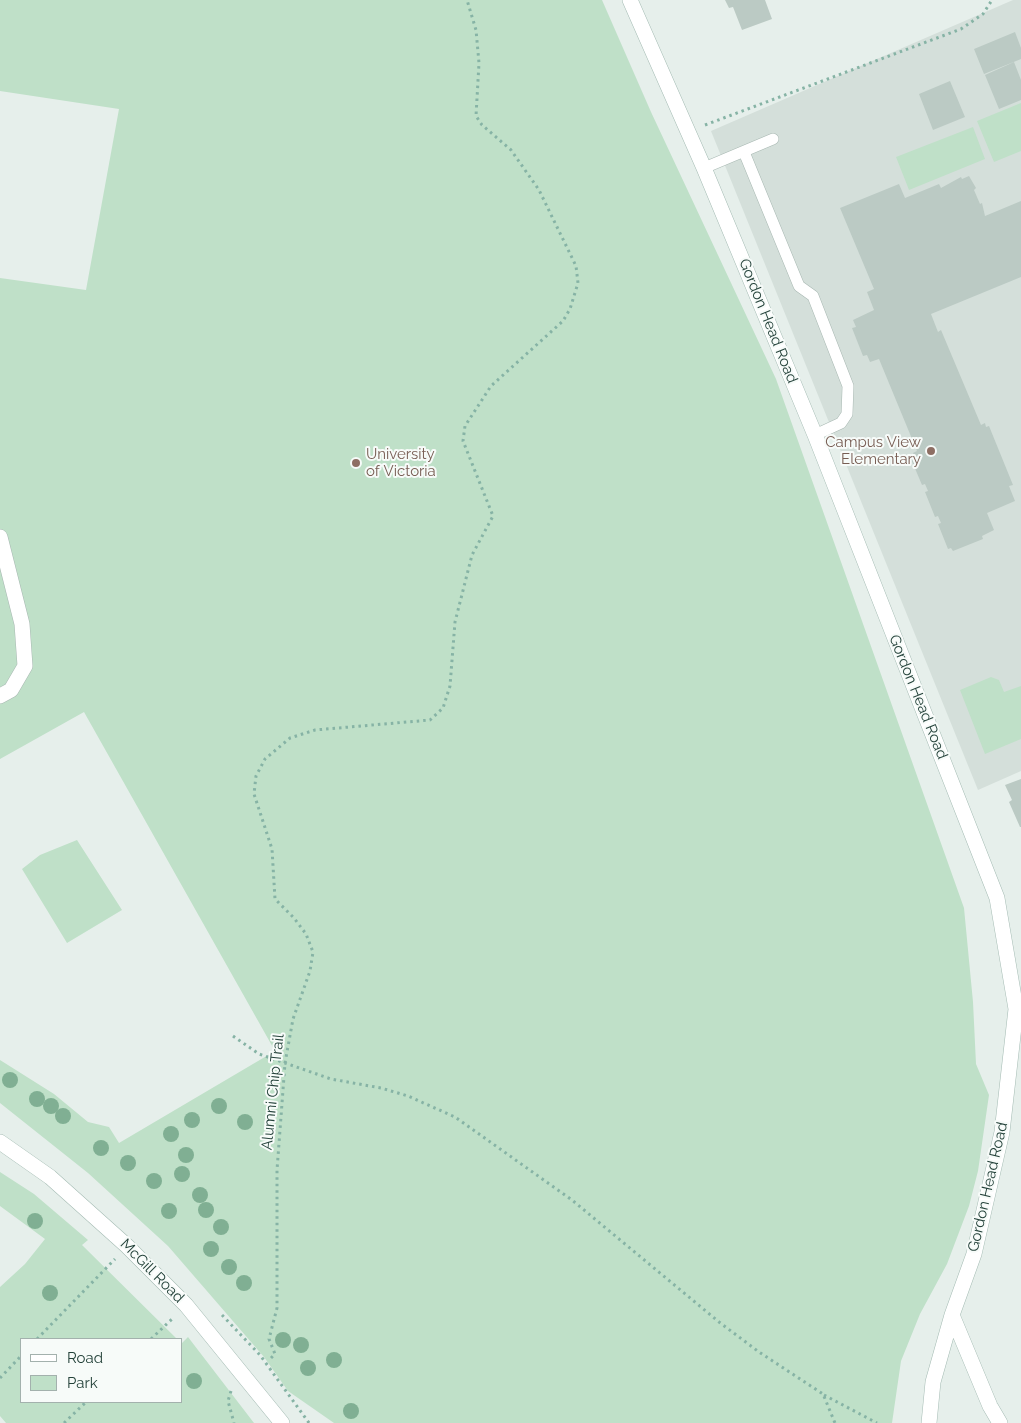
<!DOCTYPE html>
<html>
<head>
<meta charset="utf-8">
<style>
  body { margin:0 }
  #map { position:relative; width:1021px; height:1423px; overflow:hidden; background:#e6efeb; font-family:Raleway,sans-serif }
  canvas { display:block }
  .legend { position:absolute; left:20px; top:1338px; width:162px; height:65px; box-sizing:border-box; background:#f7fbf9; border:1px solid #a3b1ad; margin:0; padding:6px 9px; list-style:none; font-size:15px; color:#24423a }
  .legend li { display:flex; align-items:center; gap:10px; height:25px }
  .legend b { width:25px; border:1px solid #a3b1ad }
</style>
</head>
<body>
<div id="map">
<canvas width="1021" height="1423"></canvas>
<ul class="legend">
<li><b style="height:6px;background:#fff"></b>Road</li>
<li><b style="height:14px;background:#bfe0c8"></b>Park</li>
</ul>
</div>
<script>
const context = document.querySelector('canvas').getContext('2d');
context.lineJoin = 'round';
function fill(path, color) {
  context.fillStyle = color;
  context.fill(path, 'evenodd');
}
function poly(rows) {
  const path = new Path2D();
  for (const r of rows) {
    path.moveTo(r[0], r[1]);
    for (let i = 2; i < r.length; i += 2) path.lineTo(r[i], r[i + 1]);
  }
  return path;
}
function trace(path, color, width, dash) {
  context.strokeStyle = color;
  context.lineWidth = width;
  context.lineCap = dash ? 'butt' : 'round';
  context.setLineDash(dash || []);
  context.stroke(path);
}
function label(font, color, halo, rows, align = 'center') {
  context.font = font + ' Raleway,sans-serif';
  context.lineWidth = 4;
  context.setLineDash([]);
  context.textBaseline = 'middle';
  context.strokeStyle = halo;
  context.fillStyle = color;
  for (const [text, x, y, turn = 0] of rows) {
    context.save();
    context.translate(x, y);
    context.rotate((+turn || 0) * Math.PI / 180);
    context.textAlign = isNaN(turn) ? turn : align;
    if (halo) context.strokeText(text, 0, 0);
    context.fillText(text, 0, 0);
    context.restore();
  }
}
fill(poly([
  [1013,0,1021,0,1021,771,978,790,711,131]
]), '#d4dfda');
fill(poly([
  [0,0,602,0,651,112,776,379,964,908,973,1002,976,1064,989,1095,978,1171,969,1206,947,1264,920,1314,901,1361,892,1423,334,1423,288,1391,264,1357,168,1246,88,1173,0,1103,0,1060,54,1094,88,1122,109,1127,119,1143,275,1051,84,712,0,759,0,278,86,290,119,109,0,91],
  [1021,103,1021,151,994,162,977,121],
  [973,127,985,159,909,190,896,157],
  [991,677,999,680,1004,692,1021,686,1021,739,985,754,960,690],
  [77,840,122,910,67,943,22,869,40,855],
  [0,1172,34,1194,88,1240,82,1245,177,1339,21,1339,21,1402,181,1402,181,1344,188,1337,254,1423,6,1423,0,1416,0,1287,25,1264,45,1239,0,1206]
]), '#bfe0c8');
fill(poly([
  [725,0,765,0,772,19,742,30,733,7,729,8],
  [1015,32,1021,48,1021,59,984,74,974,49],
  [1014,62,1021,80,1021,100,999,109,985,75],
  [950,81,965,117,933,130,919,94],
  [969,176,976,188,974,190,980,204,982,203,985,216,1021,201,1021,277,931,314,938,332,941,330,981,425,985,423,986,427,989,426,1013,485,1009,486,1015,501,987,513,994,530,982,536,983,539,953,551,951,548,948,549,938,524,941,523,938,516,935,517,925,492,928,491,925,484,922,485,911,459,915,458,913,453,917,451,879,359,870,362,867,355,863,356,852,328,856,327,853,320,874,310,867,292,874,289,840,208,899,184,905,198,939,184,941,188,961,177,962,179],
  [1021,779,1021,827,1020,827,1009,802,1012,800,1005,785]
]), '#bbcac4');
const lane = poly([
  [744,152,799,286,813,296,848,386,847,414,841,423,815,435],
  [704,168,773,139]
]);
const street = poly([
  [0,537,22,624,25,666,11,690,0,696]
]);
const secondary = poly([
  [630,0,704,168,815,435,997,898,1016,1009,1002,1132,974,1254,952,1315,933,1382,929,1423],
  [0,1142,50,1177,127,1246,186,1305,282,1423],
  [952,1315,990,1406,1000,1423]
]);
trace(lane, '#a8b8b2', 12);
trace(street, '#a8b8b2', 16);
trace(secondary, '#a4bbb3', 16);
trace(poly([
  [705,125,961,29,983,14,992,0],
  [233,1036,259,1054,285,1063,331,1079,381,1088,408,1096,455,1117,572,1200,719,1322,759,1352,823,1394,835,1423],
  [222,1315,260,1355,309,1423],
  [37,1339,115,1259],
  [151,1339,173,1318],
  [271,1358,275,1354,269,1339,277,1308,277,1170,285,1063,293,1019,310,971,313,952,306,934,294,918,275,899,272,849,254,794,256,776,265,759,290,738,315,730,430,720,443,708,450,686,455,622,472,555,493,516,463,441,465,426,491,386,563,321,570,309,578,283,576,266,539,190,511,150,482,125,476,116,479,63,476,30,467,0],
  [0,1378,21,1356],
  [231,1391,228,1401,234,1423],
  [824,1395,877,1423],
  [64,1423,86,1402]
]), '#86b3a5', 3, [2.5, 4]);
trace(lane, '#fff', 11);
trace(street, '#fff', 15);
trace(secondary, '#fff', 15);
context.fillStyle = '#80af93';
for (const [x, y] of [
  [10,1080],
  [37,1099],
  [51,1106],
  [219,1106],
  [63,1116],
  [192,1120],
  [245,1122],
  [171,1134],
  [101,1148],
  [186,1155],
  [128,1163],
  [182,1174],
  [154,1181],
  [200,1195],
  [206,1210],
  [169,1211],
  [35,1221],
  [221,1227],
  [211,1249],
  [229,1267],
  [244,1283],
  [50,1293],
  [283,1340],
  [301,1345],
  [334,1360],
  [308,1368],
  [194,1381],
  [351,1411]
]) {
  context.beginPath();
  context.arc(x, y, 8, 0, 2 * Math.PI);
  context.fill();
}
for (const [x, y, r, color] of [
  [931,451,5,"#8d6e63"],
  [356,463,5,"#8d6e63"]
]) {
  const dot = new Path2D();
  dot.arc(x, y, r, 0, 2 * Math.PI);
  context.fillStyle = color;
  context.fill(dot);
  trace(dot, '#f7fbf9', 2);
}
label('15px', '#24423a', '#f7fbf9', [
  ["Gordon Head Road",768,321,68],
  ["Gordon Head Road",918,697,68],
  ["Alumni Chip Trail",273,1092,-84],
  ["Gordon Head Road",988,1187,-77],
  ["McGill Road",152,1271,45]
]);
label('15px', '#785e54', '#f7fbf9', [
  ["Campus View",921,442],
  ["Elementary",921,459],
  ["University",366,454,"left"],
  ["of Victoria",366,471,"left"]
], 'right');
</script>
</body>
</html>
